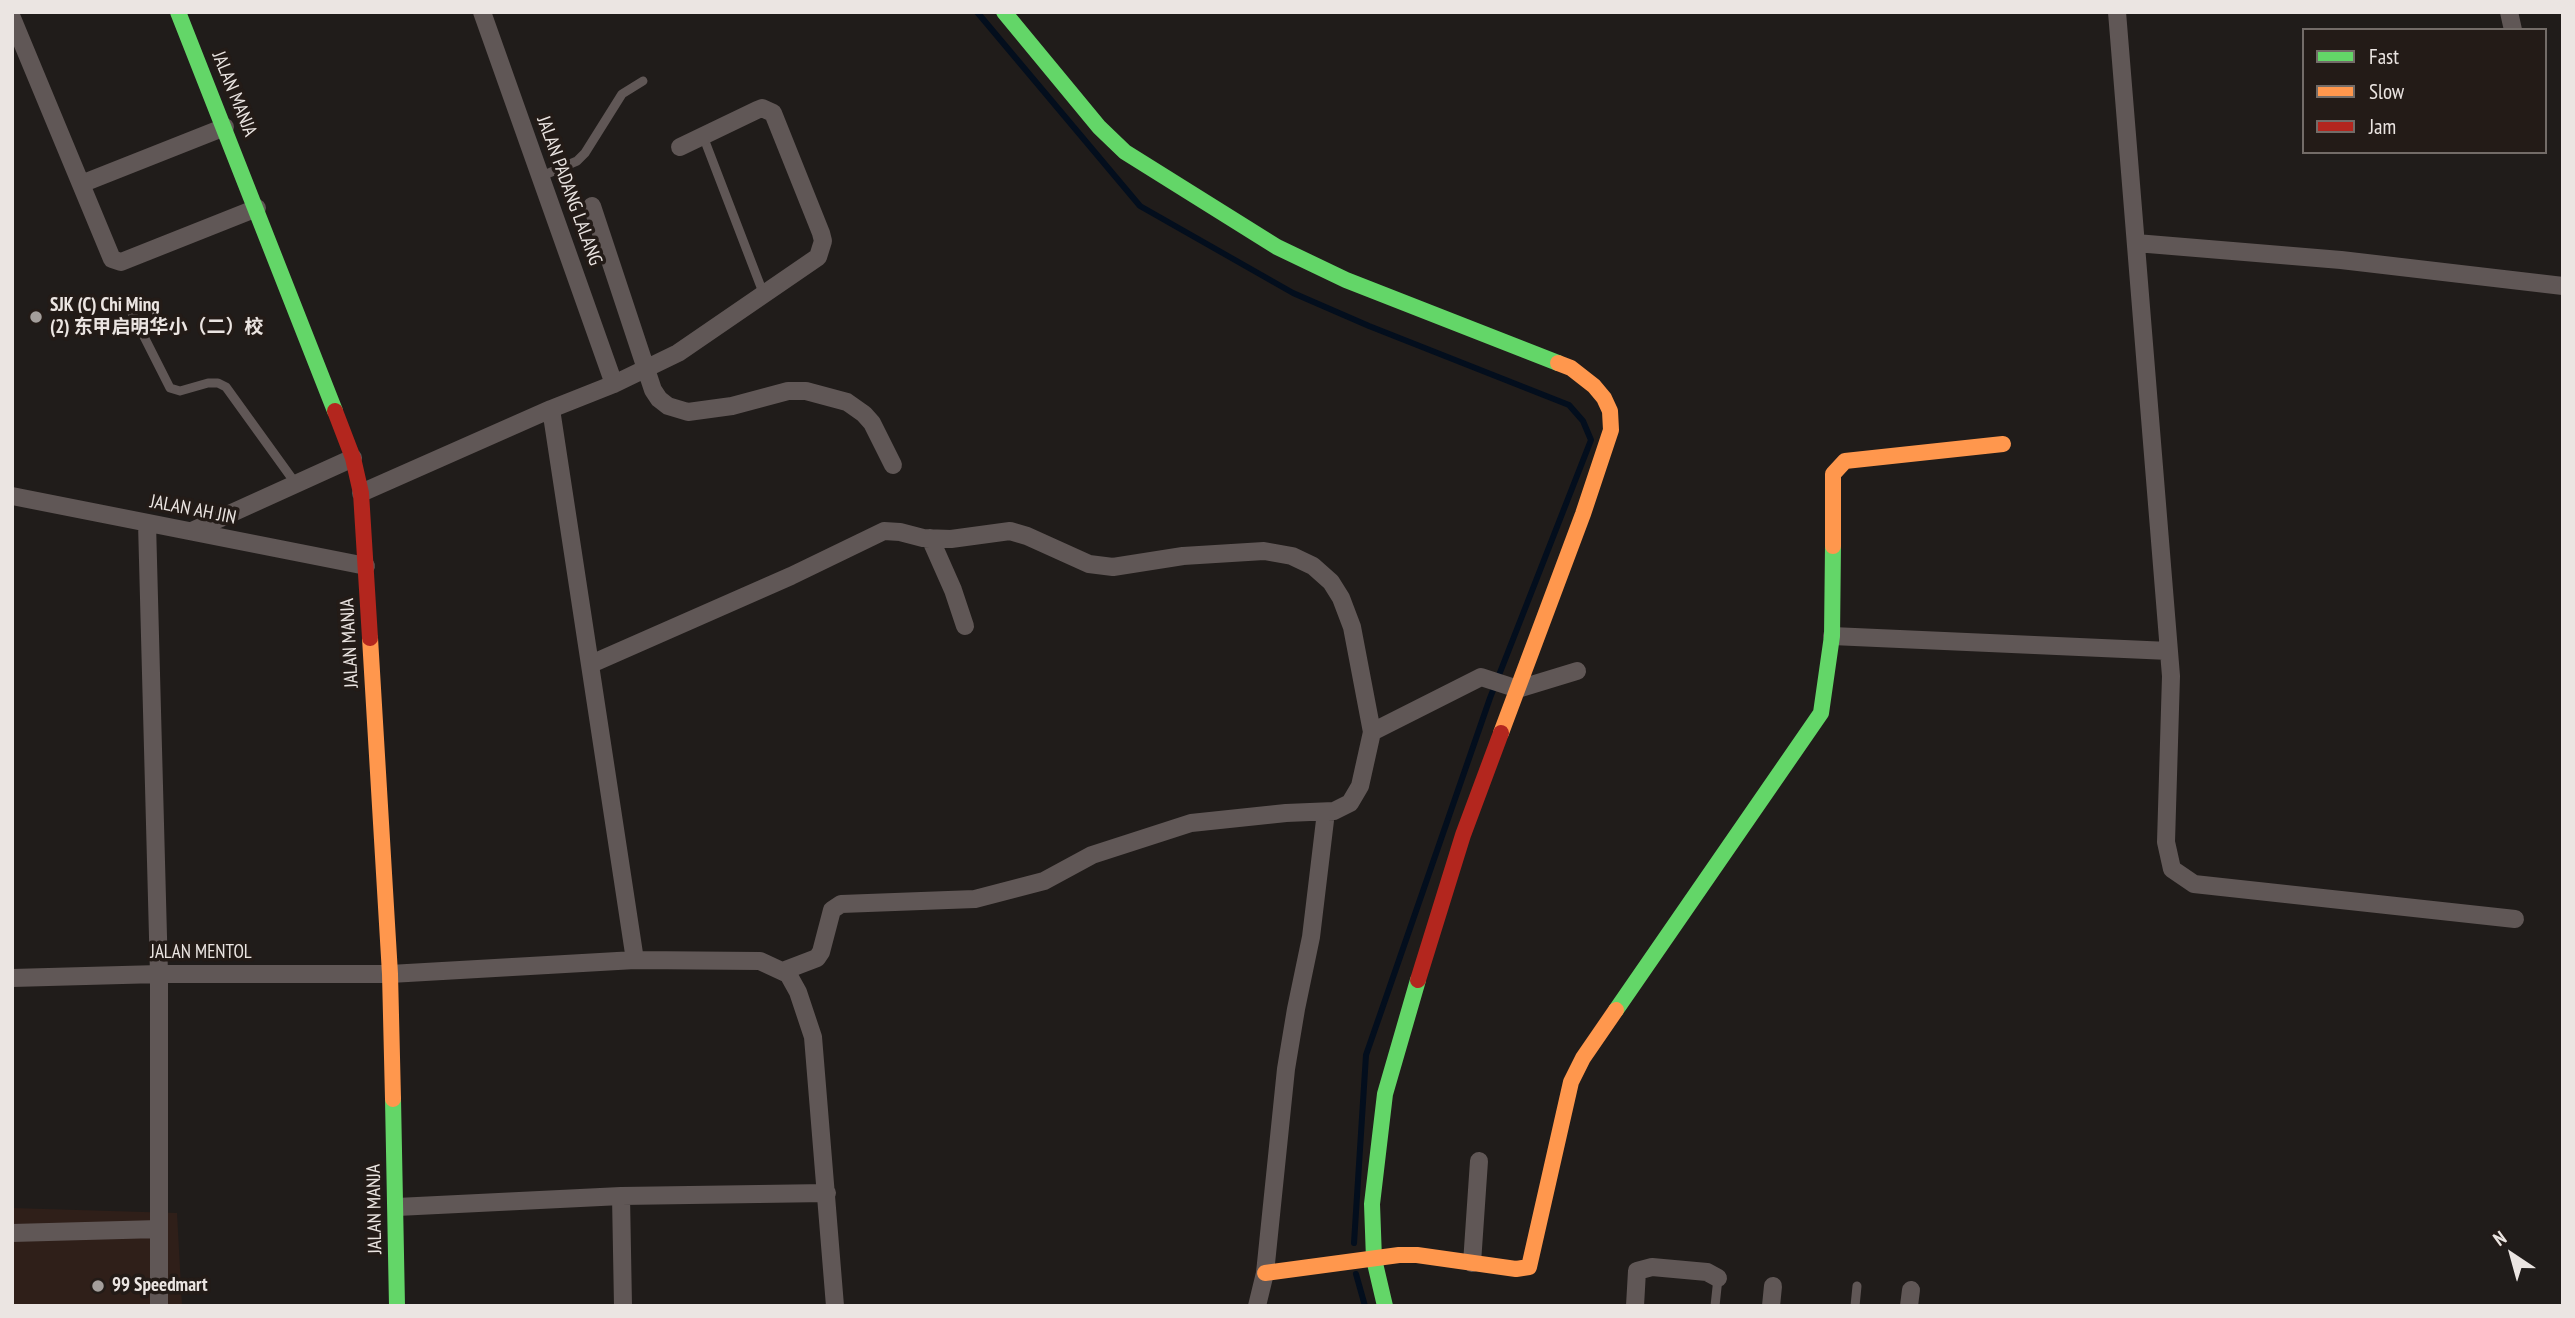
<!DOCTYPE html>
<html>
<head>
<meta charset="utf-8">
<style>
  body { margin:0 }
  #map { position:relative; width:2575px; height:1318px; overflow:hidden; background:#201c1a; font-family:"PT Sans Narrow",sans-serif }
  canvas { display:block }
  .frame { position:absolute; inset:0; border:14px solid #ebe5e2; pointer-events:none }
  .legend { position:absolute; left:2302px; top:28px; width:245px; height:126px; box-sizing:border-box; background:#231b17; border:2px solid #736c68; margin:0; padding:9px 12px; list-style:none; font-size:21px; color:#ebe5e2 }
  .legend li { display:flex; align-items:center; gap:14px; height:35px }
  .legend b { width:35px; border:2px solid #736c68 }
  .north { position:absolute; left:2477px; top:1220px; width:70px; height:70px; -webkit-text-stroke:5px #231b17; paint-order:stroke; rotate:324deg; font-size:19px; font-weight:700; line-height:28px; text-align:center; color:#ebe5e2 }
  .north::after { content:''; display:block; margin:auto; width:24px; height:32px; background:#ebe5e2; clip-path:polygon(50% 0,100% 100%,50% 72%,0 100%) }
</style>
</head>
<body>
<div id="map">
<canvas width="2575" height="1318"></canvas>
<div class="frame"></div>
<ul class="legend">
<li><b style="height:9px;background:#63d668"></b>Fast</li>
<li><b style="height:9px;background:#ff974d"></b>Slow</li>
<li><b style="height:9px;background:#b3261e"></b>Jam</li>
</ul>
<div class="north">N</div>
</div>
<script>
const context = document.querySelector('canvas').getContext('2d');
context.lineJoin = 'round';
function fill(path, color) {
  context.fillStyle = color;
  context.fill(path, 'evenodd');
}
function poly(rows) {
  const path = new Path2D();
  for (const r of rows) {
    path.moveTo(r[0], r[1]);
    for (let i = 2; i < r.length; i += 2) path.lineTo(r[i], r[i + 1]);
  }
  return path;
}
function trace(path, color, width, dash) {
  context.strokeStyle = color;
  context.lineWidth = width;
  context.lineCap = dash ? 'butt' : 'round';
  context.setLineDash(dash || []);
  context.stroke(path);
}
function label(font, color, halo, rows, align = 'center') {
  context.font = font + ' "PT Sans Narrow","Noto Sans SC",sans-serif';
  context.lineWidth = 7;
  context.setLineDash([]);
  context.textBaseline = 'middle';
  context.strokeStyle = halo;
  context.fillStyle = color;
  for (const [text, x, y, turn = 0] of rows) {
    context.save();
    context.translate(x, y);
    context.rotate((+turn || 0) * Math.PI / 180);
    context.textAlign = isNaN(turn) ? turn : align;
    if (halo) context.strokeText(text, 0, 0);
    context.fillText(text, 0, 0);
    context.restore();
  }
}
fill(poly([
  [12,1208,177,1213,182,1306,12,1306]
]), '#2f1f19');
trace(poly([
  [977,12,1140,206,1293,293,1369,326,1569,405,1583,421,1591,440,1490,698,1366,1055,1354,1243],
  [1356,1274,1365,1306]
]), '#030e1d', 6);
trace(poly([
  [703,136,764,295],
  [542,176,577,161,585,153,622,94,643,81],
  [127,303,170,388,180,391,208,383,218,383,226,387,296,484],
  [1715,1306,1718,1278],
  [1855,1306,1857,1286]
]), '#605756', 9);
trace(poly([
  [482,12,614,384],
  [2117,12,2171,676,2166,842,2172,869,2194,884,2515,919],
  [2509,12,2513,30],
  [12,18,112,259,121,262,257,208],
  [81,184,225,127],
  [592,206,653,390,659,399,668,406,688,412,732,406,788,391,806,391,847,402,864,414,872,423,893,465],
  [2136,243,2341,260,2563,286],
  [551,409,635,960],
  [361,493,551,409,614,384,678,353,818,257,823,241,821,233,773,113,762,108,757,110,680,147],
  [12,496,366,566],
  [147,523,159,974,159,1306],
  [192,531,353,458],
  [930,538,953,590,965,626],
  [1832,636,2169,651],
  [591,664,791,576,884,531,900,532,923,538,951,539,1010,531,1027,536,1089,564,1113,567,1183,556,1264,551,1292,556,1313,566,1331,582,1341,598,1352,627,1372,732],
  [783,971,817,958,821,952,832,910,841,904,975,899,1044,881,1092,855,1191,823,1286,813,1334,811,1350,803,1360,786,1372,732,1481,677,1518,689,1577,671],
  [12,978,159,974,390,974,635,960,760,961,788,974,798,992,813,1037,835,1306],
  [621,1196,623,1306],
  [397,1207,621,1196,827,1193],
  [12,1233,159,1229],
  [1472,1263,1479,1161],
  [1257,1306,1265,1273,1286,1069,1296,1009,1311,937,1326,812],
  [1635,1306,1637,1271,1652,1267,1707,1272,1718,1278],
  [1771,1306,1773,1286],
  [1909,1306,1911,1290]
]), '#605756', 18);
trace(poly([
  [178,12,335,411],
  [1004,12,1099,127,1125,152,1277,247,1346,280,1558,363],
  [1616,1010,1821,713,1832,636,1833,546],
  [393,1099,397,1306],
  [1385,1306,1374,1259,1372,1204,1385,1094,1418,980]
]), '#63d668', 16);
trace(poly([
  [1833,546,1833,474,1845,461,2003,444],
  [370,638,390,974,393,1099],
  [1501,733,1583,514,1611,430,1610,411,1604,398,1594,386,1571,368,1558,363],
  [1265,1273,1399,1255,1417,1255,1516,1269,1529,1267,1571,1082,1583,1058,1616,1010]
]), '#ff974d', 16);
trace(poly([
  [335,411,353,458,361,493,370,638],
  [1418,980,1463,835,1501,733]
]), '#b3261e', 16);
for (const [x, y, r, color] of [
  [36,317,7,"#a49f9c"],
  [98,1286,7,"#a49f9c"]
]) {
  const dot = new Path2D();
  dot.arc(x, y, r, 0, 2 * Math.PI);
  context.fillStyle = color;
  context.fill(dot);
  trace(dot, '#231b17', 2.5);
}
label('19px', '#ebe5e2', '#231b17', [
  ["JALAN MANJA",234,94,68],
  ["JALAN PADANG LALANG",569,191,70],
  ["JALAN AH JIN",193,510,11],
  ["JALAN MANJA",350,643,-93],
  ["JALAN MENTOL",201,953],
  ["JALAN MANJA",375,1209,-91]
]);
label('bold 19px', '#ebe5e2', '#231b17', [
  ["SJK (C) Chi Ming",50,306],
  ["(2) 东甲启明华小（二）校",50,328],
  ["99 Speedmart",112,1286]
], 'left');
</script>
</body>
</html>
